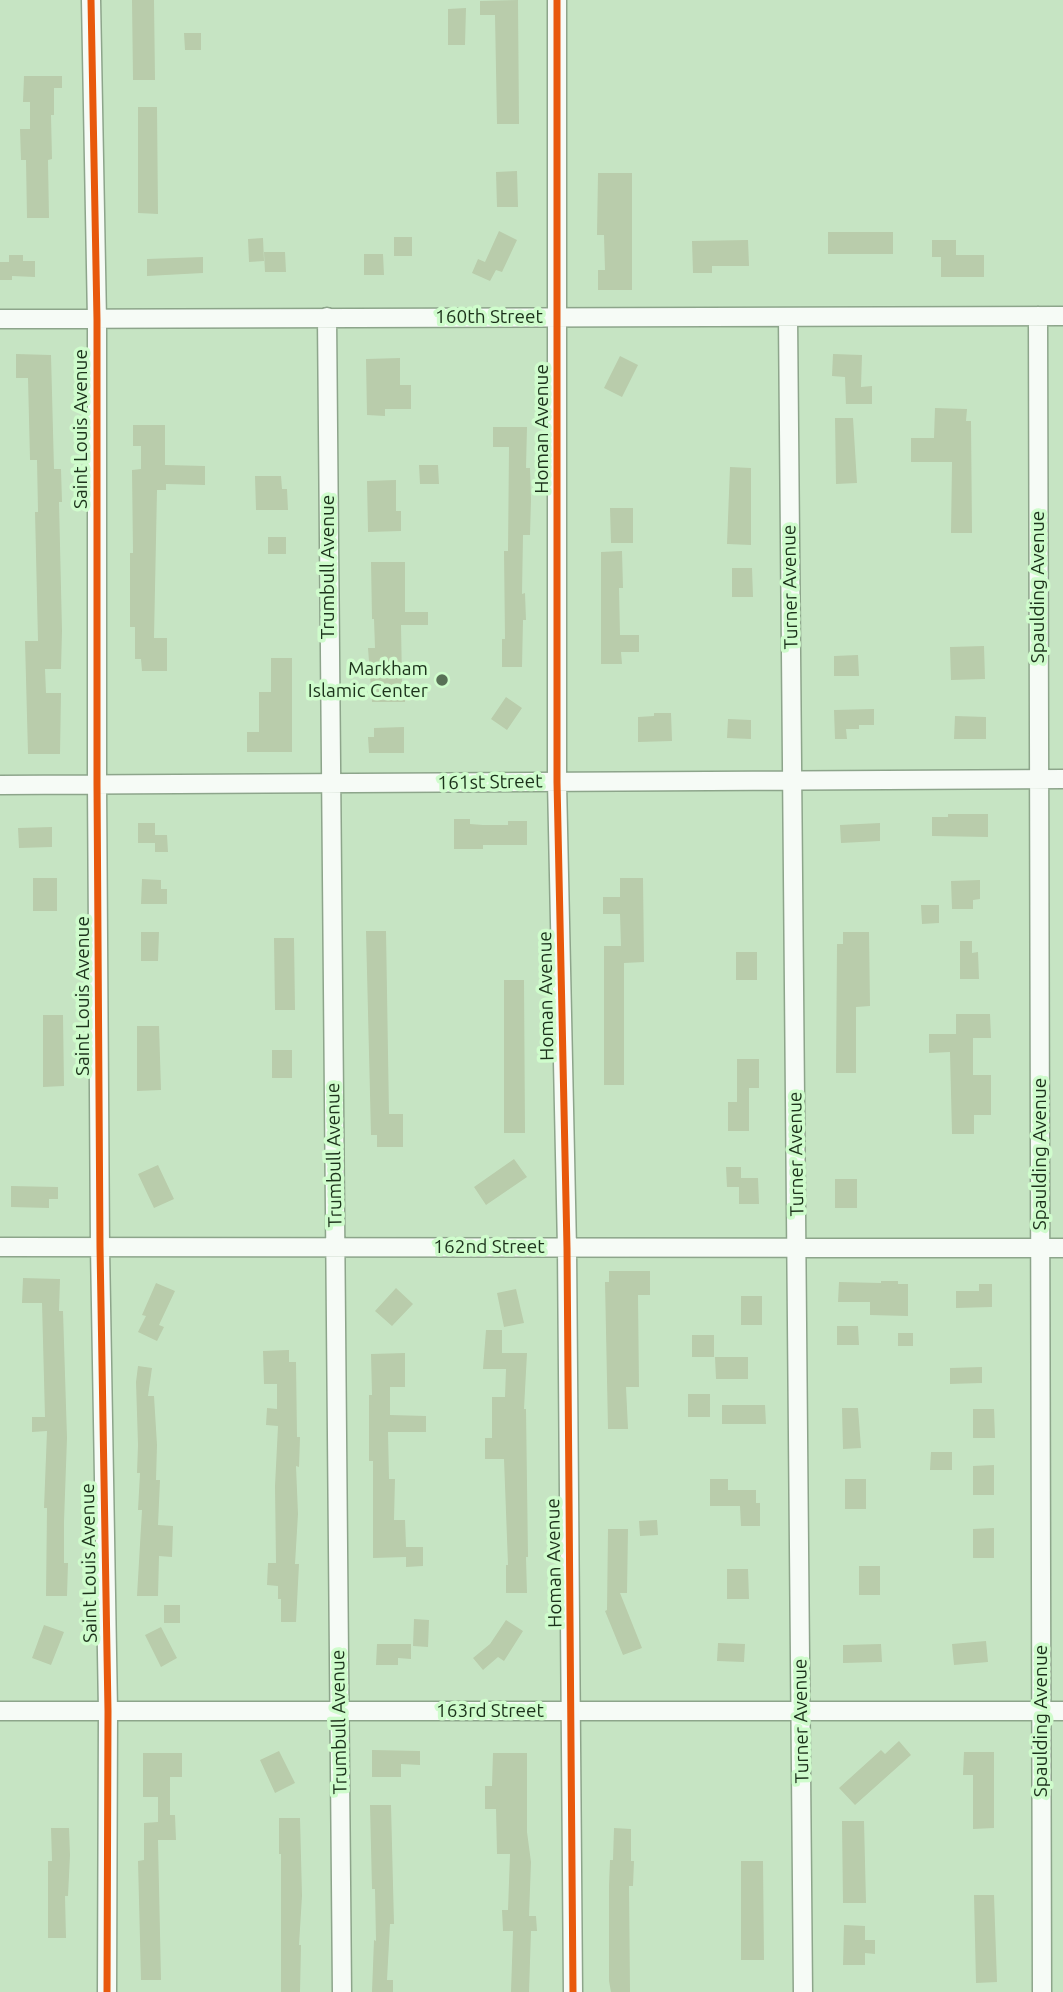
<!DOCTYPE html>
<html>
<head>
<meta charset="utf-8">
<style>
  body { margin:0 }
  canvas { display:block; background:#c6e4c3 }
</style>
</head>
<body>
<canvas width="1063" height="1992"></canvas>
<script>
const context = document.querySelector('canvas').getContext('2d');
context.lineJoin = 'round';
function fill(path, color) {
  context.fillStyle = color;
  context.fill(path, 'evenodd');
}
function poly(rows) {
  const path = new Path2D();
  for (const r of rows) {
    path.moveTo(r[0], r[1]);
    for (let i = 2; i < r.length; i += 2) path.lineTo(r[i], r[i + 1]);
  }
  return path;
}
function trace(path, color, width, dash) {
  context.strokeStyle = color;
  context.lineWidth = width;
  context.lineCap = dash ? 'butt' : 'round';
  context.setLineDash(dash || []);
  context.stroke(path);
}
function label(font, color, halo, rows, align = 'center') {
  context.font = font + ' Ubuntu,sans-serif';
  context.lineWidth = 7;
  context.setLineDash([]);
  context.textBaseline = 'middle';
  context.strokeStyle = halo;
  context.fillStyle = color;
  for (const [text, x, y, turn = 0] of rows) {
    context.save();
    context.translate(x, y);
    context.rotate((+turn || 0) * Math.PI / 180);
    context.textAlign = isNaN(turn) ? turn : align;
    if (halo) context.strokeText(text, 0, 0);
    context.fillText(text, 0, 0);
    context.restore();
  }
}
fill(poly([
  [132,0,154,0,155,80,133,80],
  [518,0,519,124,497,124,495,15,480,15,480,1],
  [466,8,465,45,448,45,448,9],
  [184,33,201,33,201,50,185,50],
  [24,76,62,76,62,88,54,88,54,115,51,115,52,159,48,160,49,218,27,218,26,160,21,160,20,129,30,129,30,102,23,102],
  [138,107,157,107,158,214,138,213],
  [517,171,518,207,497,207,496,172],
  [598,173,632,173,632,290,598,290,598,270,605,270,604,235,597,235],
  [499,231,517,240,502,272,496,270,490,281,472,273,478,259,485,262],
  [828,232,893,232,893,254,828,254],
  [394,237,412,237,412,256,394,256],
  [263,238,264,261,249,262,248,239],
  [748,240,749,266,712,266,712,273,693,273,692,241],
  [932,240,956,240,956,255,984,255,984,277,941,277,941,257,932,257],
  [264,252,285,252,286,272,265,272],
  [364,254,383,254,384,275,364,275],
  [9,255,23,255,23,261,35,261,35,277,12,276,12,280,0,280,0,262,9,262],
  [203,257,203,273,147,276,147,259],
  [16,354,51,355,54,469,61,469,62,502,59,502,62,631,61,669,45,669,46,693,61,693,60,754,28,754,25,641,38,641,35,512,38,512,37,460,30,460,28,378,16,378],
  [833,354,862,355,861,387,872,386,872,404,846,404,845,377,832,376],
  [620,356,638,365,622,397,604,388],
  [400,358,400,385,411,385,411,409,385,409,385,416,367,415,366,359],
  [935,408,967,409,966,421,971,421,972,533,951,533,952,462,911,462,911,438,934,438],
  [835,418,853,418,857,483,836,484],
  [133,425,165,425,165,465,205,466,205,485,166,484,166,490,157,490,154,638,167,638,167,671,142,671,141,659,135,659,135,627,130,627,130,553,133,553,132,470,141,469,141,446,133,446],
  [493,427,527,427,526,468,530,468,531,499,530,535,523,535,522,594,525,593,526,620,523,620,522,667,502,667,502,639,505,639,504,551,508,551,509,447,493,447],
  [419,465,438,465,439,484,420,484],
  [730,467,751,468,751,545,727,544],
  [255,476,281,476,282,489,287,489,288,510,256,510],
  [396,480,396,511,401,511,401,531,368,532,367,481],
  [610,508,633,508,633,543,611,543],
  [268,537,286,537,286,554,268,554],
  [622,551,623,588,619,588,620,635,639,635,639,652,621,652,622,664,601,664,601,552],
  [371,562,405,562,405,612,428,612,428,625,401,625,402,682,405,682,405,702,372,702,368,648,375,648,374,619,372,619],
  [732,568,752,568,753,597,732,597],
  [984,646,985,679,951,680,950,647],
  [858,655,859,676,834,676,834,656],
  [271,658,292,658,292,752,247,752,247,732,259,732,259,692,271,692],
  [506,697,522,708,507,730,491,719],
  [874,709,874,725,859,725,859,729,846,729,847,739,835,739,834,710],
  [654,713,671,713,672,741,638,742,638,717,654,716],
  [955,716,986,717,986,739,954,739],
  [728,719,751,720,751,739,727,738],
  [404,727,404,753,369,753,368,737,374,737,374,728],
  [948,814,988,814,988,837,932,836,932,817,948,817],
  [454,819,470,819,470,824,483,825,508,825,508,821,527,821,527,845,483,845,483,849,454,849],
  [138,823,155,823,155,835,167,835,168,852,155,852,155,843,138,843],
  [880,823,880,841,841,843,840,825],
  [52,827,52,847,19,848,18,828],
  [33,878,57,878,57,911,33,911],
  [620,878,643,878,644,962,624,963,624,1085,604,1085,604,946,621,946,620,914,603,914,603,897,620,897],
  [142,879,161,880,161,889,167,889,167,904,141,904],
  [980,880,980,899,973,900,973,909,952,909,951,881],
  [921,905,939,905,939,923,922,924],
  [366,931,386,931,389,1114,403,1114,403,1147,377,1147,377,1135,371,1135],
  [141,932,159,932,158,961,141,961],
  [843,932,869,932,870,1006,856,1007,856,1073,836,1073,837,944,843,944],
  [274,938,294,938,295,1010,275,1010],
  [960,941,972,941,972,953,978,952,979,979,960,979],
  [736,952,757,952,757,980,736,980],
  [504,980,524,980,525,1133,504,1133],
  [956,1014,990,1014,991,1038,973,1038,973,1075,991,1075,991,1115,974,1115,974,1134,952,1134,950,1052,929,1053,929,1034,956,1034],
  [43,1015,63,1015,64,1086,43,1087],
  [137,1026,159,1026,161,1090,137,1091],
  [272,1050,292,1050,292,1078,272,1078],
  [737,1059,759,1059,759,1088,749,1088,749,1131,728,1131,728,1102,737,1102],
  [514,1159,527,1177,486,1205,474,1187],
  [158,1165,174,1199,154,1208,138,1174],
  [726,1167,741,1167,741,1178,758,1178,759,1204,739,1204,739,1187,727,1187],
  [835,1179,857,1179,857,1208,835,1208],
  [11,1186,58,1187,58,1199,49,1199,49,1208,11,1207],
  [609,1271,650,1271,650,1295,638,1295,639,1387,626,1387,628,1429,608,1429,605,1282,609,1282],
  [23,1278,60,1279,59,1311,63,1311,67,1438,64,1522,64,1563,68,1563,67,1596,46,1596,47,1508,44,1508,47,1431,32,1432,32,1417,45,1417,42,1303,22,1303],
  [881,1281,898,1281,898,1284,908,1284,908,1316,870,1315,870,1302,838,1302,839,1282,881,1283],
  [156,1283,175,1291,159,1325,164,1327,157,1341,138,1332,146,1316,142,1315],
  [979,1284,992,1284,992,1307,956,1308,956,1291,979,1291],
  [396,1288,413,1304,392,1326,375,1311],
  [516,1289,524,1323,504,1327,497,1293],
  [741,1296,762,1296,762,1325,741,1325],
  [837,1326,858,1326,859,1345,837,1345],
  [486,1330,502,1330,502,1353,527,1353,524,1409,526,1409,528,1557,526,1557,527,1593,506,1593,506,1565,508,1565,504,1459,485,1459,485,1438,492,1438,492,1397,505,1397,506,1369,483,1369],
  [898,1333,913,1333,913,1346,898,1346],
  [692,1335,714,1335,714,1357,692,1357],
  [289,1350,289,1362,296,1362,297,1437,300,1437,299,1467,296,1466,298,1514,295,1564,299,1564,296,1622,281,1622,281,1599,278,1599,278,1586,267,1585,268,1563,276,1563,275,1486,278,1426,266,1425,267,1408,277,1409,277,1384,264,1384,263,1351],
  [405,1353,405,1387,390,1387,390,1415,426,1416,426,1432,388,1432,389,1479,395,1479,394,1520,405,1520,406,1547,423,1547,423,1566,406,1567,406,1557,373,1558,373,1461,369,1461,369,1395,372,1395,371,1354],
  [715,1357,748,1357,748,1379,716,1379],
  [138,1366,152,1368,148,1396,154,1396,157,1445,156,1480,160,1480,158,1525,173,1526,172,1557,159,1556,158,1596,137,1596,142,1510,138,1510,140,1473,137,1473,138,1445,136,1382],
  [982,1367,982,1383,950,1384,950,1368],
  [688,1394,710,1394,710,1417,688,1417],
  [722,1405,765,1405,766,1424,722,1424],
  [842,1408,858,1408,861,1448,843,1449],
  [973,1409,994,1409,995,1438,973,1438],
  [931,1452,952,1452,952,1470,930,1470],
  [994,1465,994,1495,973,1495,973,1466],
  [710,1479,728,1479,728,1490,756,1490,756,1503,760,1503,760,1526,741,1526,740,1506,710,1506],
  [845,1479,866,1479,866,1509,845,1509],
  [657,1520,658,1535,640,1536,639,1521],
  [994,1528,994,1558,973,1558,973,1529],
  [608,1529,628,1529,627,1593,620,1593,642,1648,623,1655,605,1611,607,1610],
  [859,1566,880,1566,880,1595,859,1595],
  [727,1569,748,1569,749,1599,727,1599],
  [164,1605,180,1605,180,1623,164,1623],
  [414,1619,429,1620,428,1647,413,1646],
  [506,1620,523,1631,504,1661,498,1657,483,1670,473,1658,490,1644],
  [44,1625,64,1632,51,1665,32,1658],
  [161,1627,177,1658,161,1667,145,1635],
  [986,1641,988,1662,954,1665,952,1644],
  [718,1643,745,1644,744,1662,717,1661],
  [377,1644,411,1644,411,1659,398,1658,398,1665,376,1665],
  [881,1644,882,1662,843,1663,843,1645],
  [899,1741,911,1755,855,1805,839,1788,881,1750,885,1754],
  [372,1750,420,1751,420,1765,401,1764,401,1777,372,1777],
  [279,1751,295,1783,275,1793,260,1760],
  [964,1752,994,1752,994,1828,973,1829,973,1775,963,1775],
  [143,1753,182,1753,182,1777,170,1777,170,1815,175,1815,176,1840,158,1840,161,1980,141,1980,138,1861,144,1860,144,1823,158,1822,158,1797,143,1797],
  [493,1753,527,1753,527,1832,531,1862,529,1916,536,1916,537,1931,531,1931,529,1992,511,1992,513,1931,503,1931,502,1910,508,1910,510,1854,497,1854,496,1809,485,1809,485,1786,492,1786],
  [370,1805,391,1805,394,1924,390,1924,387,1980,393,1980,393,1992,372,1992,374,1940,376,1941,375,1889,372,1889],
  [279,1818,300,1818,302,1896,299,1945,301,1945,300,1992,281,1992,281,1854,279,1854],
  [842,1821,864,1821,866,1903,843,1903],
  [51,1828,69,1828,70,1855,68,1896,65,1896,66,1938,48,1938,48,1861,52,1861],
  [614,1828,631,1829,631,1861,634,1861,633,1886,629,1886,630,1992,611,1992,609,1981,609,1886,610,1860,613,1860],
  [741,1861,763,1861,764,1960,741,1960],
  [974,1895,994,1895,997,1982,976,1983],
  [844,1925,865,1926,865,1940,875,1940,875,1954,865,1953,865,1965,843,1965]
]), '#b9ccab');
const minor = poly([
  [91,0,97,320,97,784,100,1247,108,1711,107,1992],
  [557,0,557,782,567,1248,573,1992],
  [1038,316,1042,1992],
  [327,317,342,1992],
  [788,317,803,1992],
  [0,319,1063,316],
  [0,785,1063,779],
  [0,1247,1063,1248],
  [0,1711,1063,1711]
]);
trace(minor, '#8da58b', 21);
trace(minor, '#f6fbf6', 18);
trace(poly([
  [91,0,97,320,97,784,100,1247,108,1711,107,1992],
  [557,0,557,782,567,1248,573,1992]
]), '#e8590c', 7);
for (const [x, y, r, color] of [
  [442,680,7,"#587056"]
]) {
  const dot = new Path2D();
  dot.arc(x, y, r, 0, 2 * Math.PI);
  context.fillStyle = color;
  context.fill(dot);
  trace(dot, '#cffccc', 2.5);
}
label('19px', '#1c321b', '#cffccc', [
  ["160th Street",489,317],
  ["Saint Louis Avenue",81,429,-90],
  ["Homan Avenue",542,429,-90],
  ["Trumbull Avenue",328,567,-90],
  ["Turner Avenue",790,587,-91],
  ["Spaulding Avenue",1038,587,-90],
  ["161st Street",490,782,-1],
  ["Saint Louis Avenue",83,996,-90],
  ["Homan Avenue",546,996,-91],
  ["Turner Avenue",796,1154,-91],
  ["Spaulding Avenue",1040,1154,-90],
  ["Trumbull Avenue",334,1155,-91],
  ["162nd Street",489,1247],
  ["Saint Louis Avenue",89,1563,-91],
  ["Homan Avenue",554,1563,-91],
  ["163rd Street",490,1711],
  ["Turner Avenue",801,1721,-91],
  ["Spaulding Avenue",1041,1721,-90],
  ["Trumbull Avenue",339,1722,-91]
]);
label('19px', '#1c321b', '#cffccc', [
  ["Markham",428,669],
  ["Islamic Center",428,691]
], 'right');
</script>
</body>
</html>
